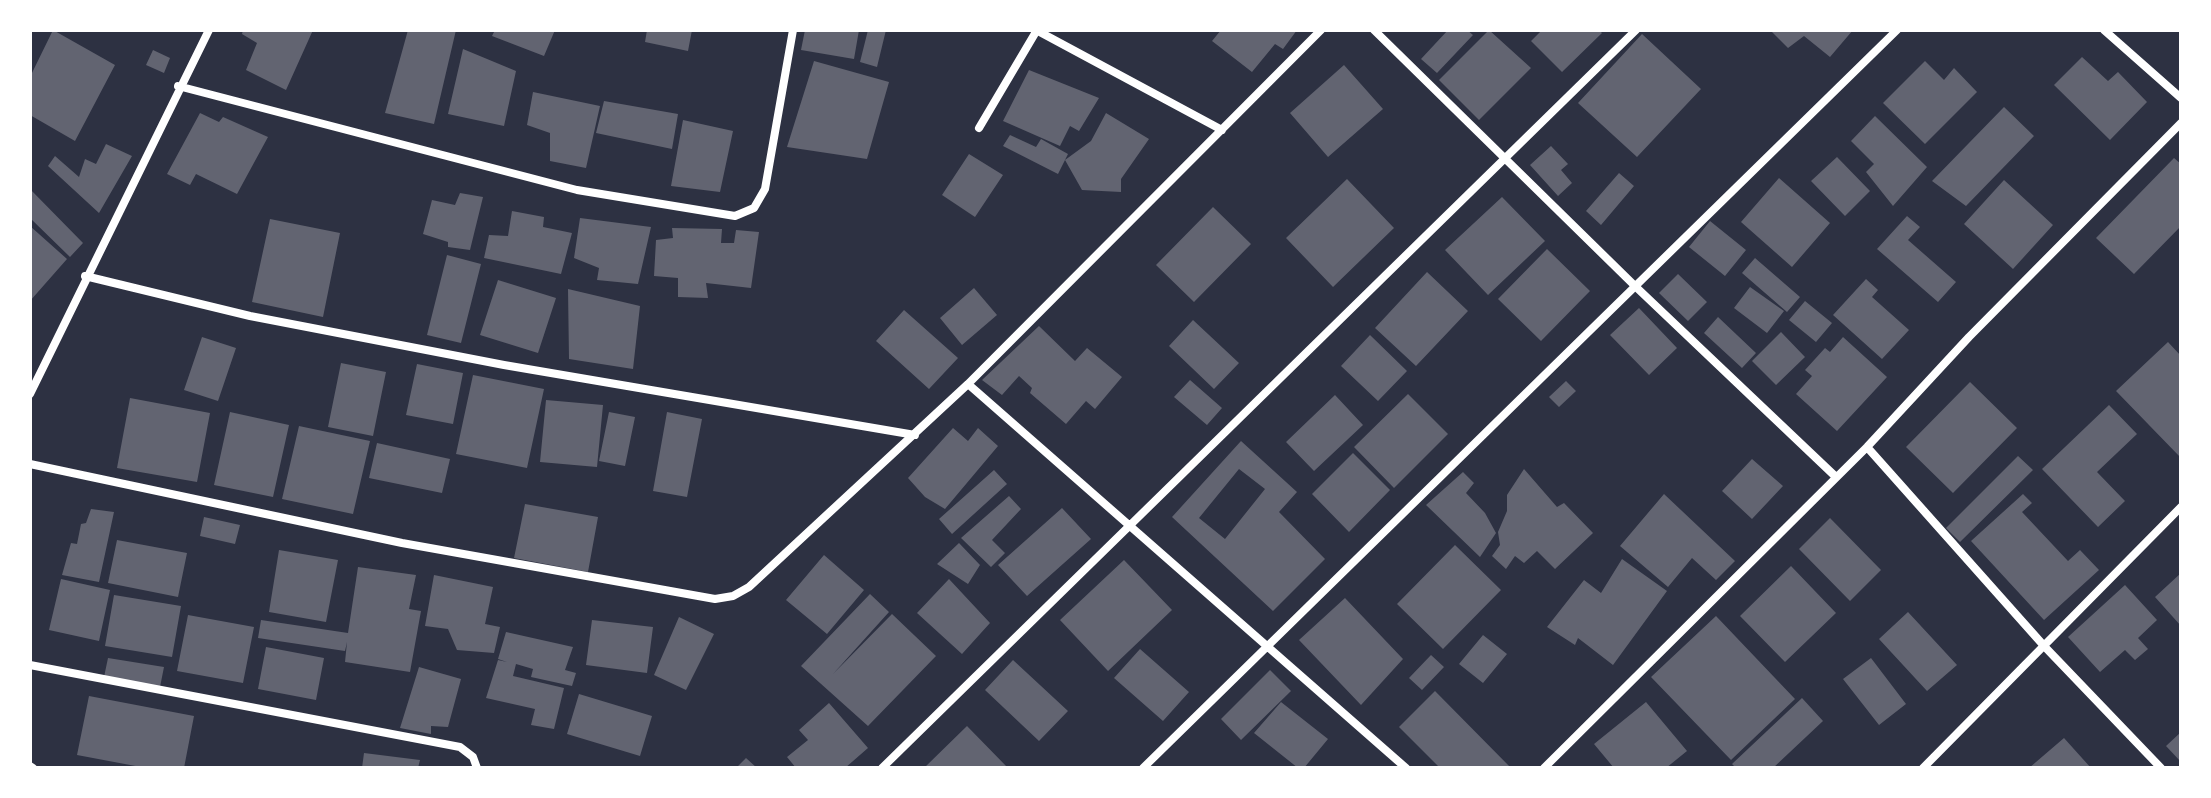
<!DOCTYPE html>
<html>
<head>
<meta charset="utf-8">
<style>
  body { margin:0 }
  #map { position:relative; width:2211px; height:798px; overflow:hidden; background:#2d3142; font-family:"Roboto Serif",serif }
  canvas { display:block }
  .frame { position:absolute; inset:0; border:32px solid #fff; pointer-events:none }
</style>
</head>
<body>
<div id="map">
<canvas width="2211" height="798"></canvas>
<div class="frame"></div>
</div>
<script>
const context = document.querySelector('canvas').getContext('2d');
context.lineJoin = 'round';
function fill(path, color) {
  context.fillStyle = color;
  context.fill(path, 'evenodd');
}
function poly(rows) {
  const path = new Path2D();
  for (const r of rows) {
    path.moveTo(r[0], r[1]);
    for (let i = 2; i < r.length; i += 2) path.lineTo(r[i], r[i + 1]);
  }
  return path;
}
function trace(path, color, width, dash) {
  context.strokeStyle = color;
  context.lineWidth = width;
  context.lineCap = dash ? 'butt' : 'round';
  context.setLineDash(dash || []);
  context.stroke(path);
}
fill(poly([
  [53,30,115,65,75,141,30,115,30,77],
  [243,30,313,30,286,90,246,70,257,43,242,34],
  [408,30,456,30,434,124,385,113],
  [495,30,555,30,544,56,492,36],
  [647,30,692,30,688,51,645,42],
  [805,30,859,30,854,59,801,50],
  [868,30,886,30,877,67,860,62],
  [1221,30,1297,30,1283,49,1275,44,1252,72,1212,41],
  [1448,30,1467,30,1473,35,1437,73,1421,59],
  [1489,30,1531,68,1479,120,1439,80],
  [1542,30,1599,30,1602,33,1562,72,1531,41],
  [1770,30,1853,30,1830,57,1804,36,1788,48],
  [1642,34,1701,89,1637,157,1578,103],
  [463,49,516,71,504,126,448,114],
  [153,50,170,58,164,73,146,65],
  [2082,57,2108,81,2118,72,2147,102,2110,140,2054,85],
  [814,61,889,82,867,159,787,147],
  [1925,61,1944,80,1954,68,1977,92,1925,144,1883,103],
  [1344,65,1383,109,1328,157,1290,113],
  [1029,70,1099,98,1079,131,1070,126,1060,146,1003,121],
  [533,92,600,106,586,168,550,161,550,133,527,125],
  [604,101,678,114,672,149,596,133],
  [2004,107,2034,136,1966,206,1932,181],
  [200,113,219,122,223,117,268,137,237,194,196,174,190,185,167,174],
  [1106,113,1149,139,1121,179,1121,192,1082,190,1065,160,1091,141],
  [1875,116,1927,167,1893,206,1866,172,1874,164,1851,141],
  [683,120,733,131,720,192,671,186],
  [1010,135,1036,147,1041,139,1068,154,1058,174,1003,146],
  [106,144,132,156,99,213,48,166,55,156,79,177,85,159,96,164],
  [1551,146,1568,164,1561,170,1572,183,1558,196,1530,165],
  [969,154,1003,175,975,217,942,195],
  [1837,157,1870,191,1845,216,1811,181],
  [2174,158,2181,164,2181,226,2134,274,2096,238],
  [1619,173,1634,186,1601,225,1586,211],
  [1779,178,1830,223,1792,267,1741,222],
  [1347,179,1394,228,1333,287,1286,238],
  [2004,180,2053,225,2013,269,1964,224],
  [30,189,83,243,70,257,30,218],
  [460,193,483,197,470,250,448,247,448,242,423,234,432,200,455,205],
  [1502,197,1545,241,1488,295,1445,250],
  [1213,207,1251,244,1194,302,1156,265],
  [512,211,544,217,543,227,572,233,561,274,484,258,489,235,508,236],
  [1907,216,1920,227,1908,240,1956,282,1938,302,1877,249],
  [580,218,651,227,638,284,597,280,599,268,574,258],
  [270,219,340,233,323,317,252,302],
  [1710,221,1746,250,1725,276,1689,247],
  [30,226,67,259,30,301],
  [672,228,722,229,721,243,734,243,736,230,759,232,751,288,706,283,708,298,678,297,678,278,654,276,656,240,673,238],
  [1547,249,1590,291,1541,341,1498,299],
  [447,255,481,264,461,343,427,335],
  [1755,258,1800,297,1787,312,1742,273],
  [1427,272,1468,311,1416,366,1375,328],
  [1678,274,1707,302,1688,321,1659,293],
  [1866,279,1878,290,1872,297,1909,330,1882,359,1833,315],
  [498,280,556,298,538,353,480,335],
  [1750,287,1784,311,1767,333,1734,308],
  [974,288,997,315,962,345,940,318],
  [568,289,640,306,633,369,569,359],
  [1805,301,1832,323,1816,342,1789,320],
  [1639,308,1677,348,1649,375,1610,335],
  [904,310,958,358,929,389,876,341],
  [1718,317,1756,353,1742,368,1704,333],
  [1193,320,1239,363,1214,389,1169,346],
  [1039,326,1075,361,1087,348,1122,377,1095,409,1086,401,1066,424,1030,393,1032,388,1019,376,1002,395,982,380],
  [1781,332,1805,357,1776,385,1752,361],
  [1370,335,1407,371,1378,401,1341,366],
  [202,337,236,348,218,401,184,390],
  [1843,337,1887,377,1837,431,1796,394,1812,376,1805,370,1825,348,1830,352],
  [2168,342,2181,356,2181,458,2116,391],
  [341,363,386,372,373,436,328,427],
  [417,364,463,373,453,424,406,415],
  [473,375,544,389,527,468,456,454],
  [1190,380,1222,408,1207,425,1174,397],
  [1566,381,1576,391,1559,407,1549,397],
  [1970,382,2017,428,1953,493,1906,447],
  [1408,394,1448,434,1394,488,1354,447],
  [1335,395,1363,425,1314,471,1286,442],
  [130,398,210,413,197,482,117,468],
  [546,400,603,405,597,467,540,462],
  [2109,405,2137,434,2097,472,2125,501,2098,527,2042,469],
  [230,412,289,425,273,497,214,485],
  [609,412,635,417,625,466,599,461],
  [667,412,702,419,687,497,653,491],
  [299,426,370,441,353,514,282,499],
  [953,428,968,441,978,428,998,446,945,509,925,497,908,478],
  [1241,441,1297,492,1279,512,1325,559,1273,611,1172,517],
  [1239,469,1265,489,1225,539,1199,518],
  [377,443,450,459,442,493,369,478],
  [1353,453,1390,490,1349,532,1312,494],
  [2018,456,2033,470,1960,542,1946,528],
  [1752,459,1783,486,1752,519,1722,491],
  [1524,469,1557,507,1564,503,1593,533,1555,569,1537,551,1524,563,1515,556,1506,569,1492,556,1500,545,1498,532,1507,511,1507,495],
  [994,470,1007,484,952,534,939,519],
  [1463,472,1474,483,1466,493,1485,513,1496,533,1480,557,1426,505],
  [1664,494,1735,561,1716,580,1692,558,1668,587,1620,546],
  [2023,494,2032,503,2022,512,2068,561,2080,550,2099,570,2044,620,1971,541],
  [1009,496,1021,509,992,540,1005,553,991,567,961,538],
  [525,504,598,517,588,572,514,558],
  [1062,508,1091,539,1027,596,998,565],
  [91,509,114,512,99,582,62,575,71,543,77,544,81,524,86,523],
  [204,517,240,525,235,544,200,536],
  [1830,518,1881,570,1850,601,1799,549],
  [117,540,187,553,178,597,108,583],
  [959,543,980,565,968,584,937,564],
  [1455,545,1501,590,1443,649,1397,604],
  [279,550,338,560,326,622,269,612],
  [824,555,864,590,827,634,786,600],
  [1622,559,1667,591,1613,665,1578,638,1575,645,1547,627,1584,580,1601,593],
  [1124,560,1172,610,1108,671,1060,620],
  [1791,566,1836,613,1785,662,1740,616],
  [358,567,416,575,409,609,421,611,410,672,345,662,347,642,345,651,258,638,261,620,348,633],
  [2181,573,2181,626,2155,597],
  [434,575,493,587,485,624,500,627,494,653,457,650,448,629,425,626],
  [61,579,110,590,99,641,49,630],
  [949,579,990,623,962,654,917,613],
  [2125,585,2157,620,2138,638,2148,649,2135,660,2125,650,2100,672,2068,637],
  [870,594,889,612,833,674,892,614,936,656,868,726,801,666],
  [114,595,181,606,172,657,105,646],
  [1345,598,1403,659,1361,705,1299,640],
  [1908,612,1957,665,1927,691,1879,639],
  [188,615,254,627,243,683,177,671],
  [1716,616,1795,699,1731,760,1651,677],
  [679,617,714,634,686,690,654,675],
  [592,620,653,627,647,673,586,665],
  [506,632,573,647,565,670,576,673,572,686,531,677,533,669,516,664,513,676,564,688,554,729,531,725,535,709,486,698,498,660,507,662,498,659],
  [1483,635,1507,654,1483,683,1459,664],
  [266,647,324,658,316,700,258,689],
  [1140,649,1189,692,1163,721,1114,678],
  [1431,655,1444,667,1422,690,1409,678],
  [108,658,164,667,160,687,104,677],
  [1871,658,1906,704,1879,725,1843,679],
  [1013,660,1068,711,1039,741,985,690],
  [419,667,461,679,448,727,431,726,431,734,400,728],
  [1270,670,1291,691,1241,740,1221,719],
  [1435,691,1511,768,1440,768,1399,727],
  [579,694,652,716,640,756,567,734],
  [89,696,194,716,184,768,146,768,77,755],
  [1802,698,1823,721,1773,768,1736,768,1732,764],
  [1281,702,1328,739,1304,768,1298,768,1254,733],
  [1646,702,1687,751,1666,768,1614,768,1594,744],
  [829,703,868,748,845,768,796,768,787,757,808,740,799,730],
  [967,726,1007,767,924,768],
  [2181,732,2181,762,2166,746],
  [2064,738,2091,768,2029,768],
  [364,753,420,760,418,768,362,768],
  [746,758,757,768,736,768]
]), '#626471');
trace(poly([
  [1036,30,1222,130],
  [1374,30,1636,287,1836,477],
  [2104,30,2181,98],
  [178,86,577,190,735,216,754,208,765,189,793,30],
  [979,128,1037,30],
  [85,276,250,316,504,365,915,435],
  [968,384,1406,768],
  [30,394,209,30],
  [1867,447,2045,647,2161,768],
  [30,464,402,543,715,599,733,596,749,587,968,384,1321,30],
  [30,665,460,747,473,757,477,768],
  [30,766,33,768],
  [882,768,1636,30],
  [1143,768,1897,30],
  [1544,768,1867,447,1969,337,2181,123],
  [1923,768,2181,507]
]), '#fff', 8);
</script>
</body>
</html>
